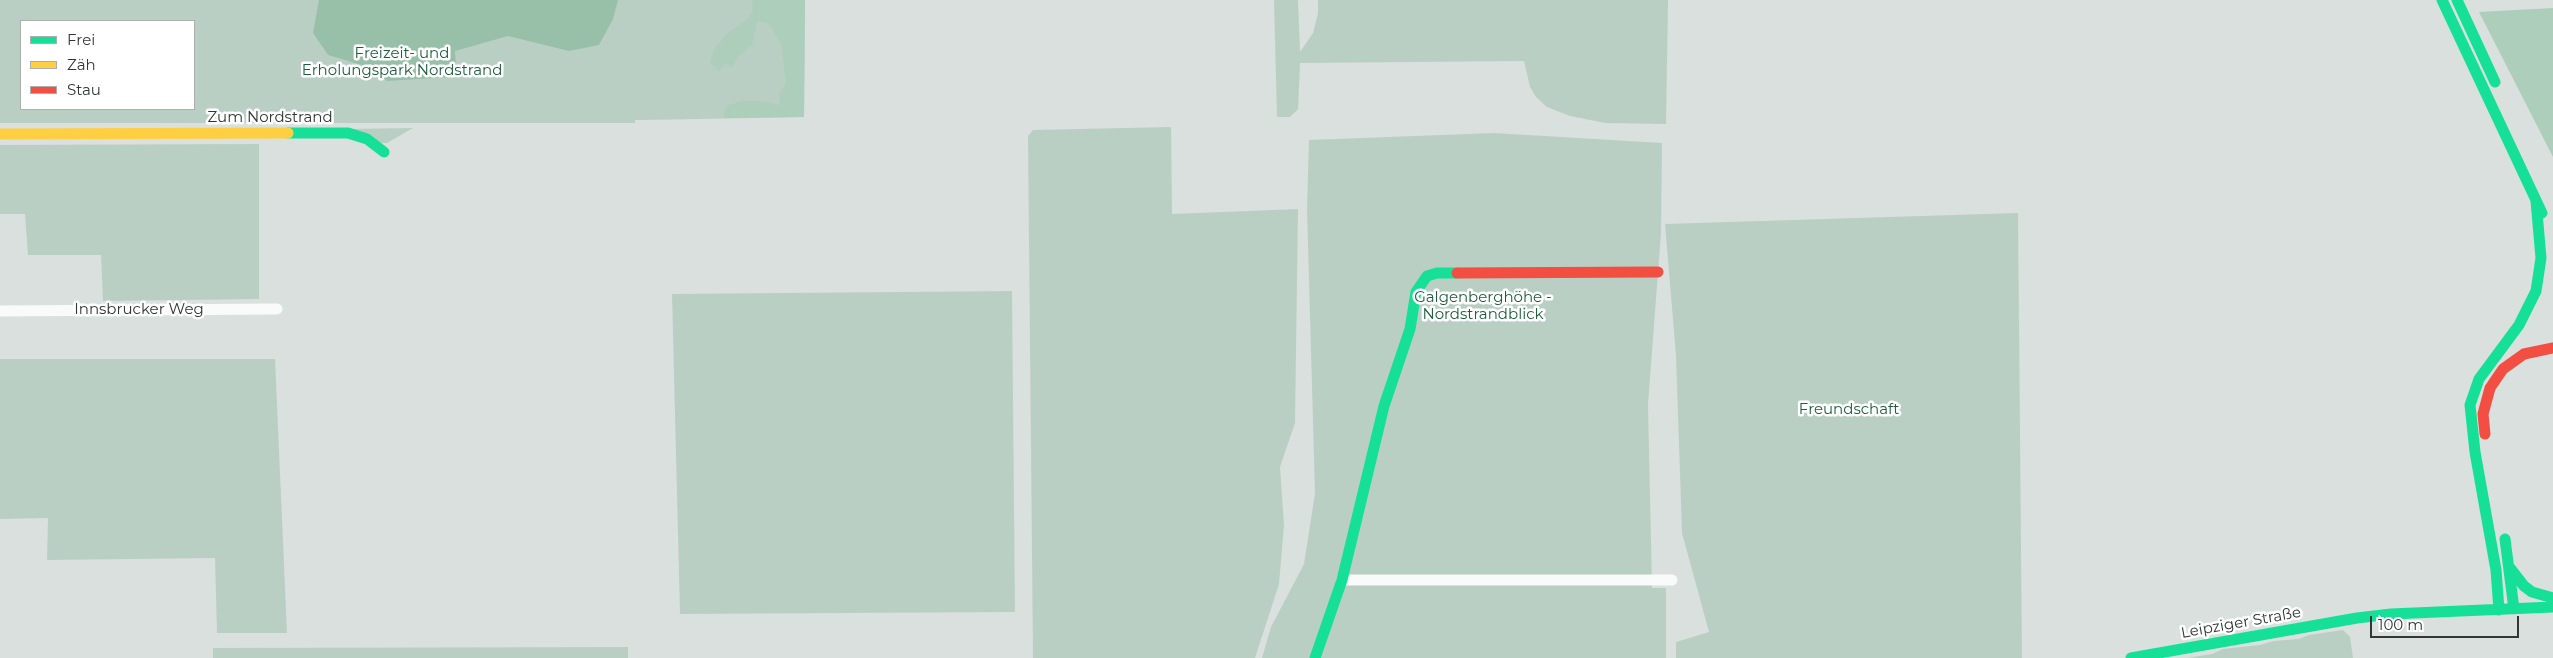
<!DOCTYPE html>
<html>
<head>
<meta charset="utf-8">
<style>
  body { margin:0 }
  #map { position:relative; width:2553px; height:658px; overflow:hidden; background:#dae0dd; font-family:Montserrat,sans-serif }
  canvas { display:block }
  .legend { position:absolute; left:20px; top:20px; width:175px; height:90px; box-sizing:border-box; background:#fff; border:1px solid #adafae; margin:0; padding:6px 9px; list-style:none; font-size:15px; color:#323634 }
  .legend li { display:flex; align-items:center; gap:10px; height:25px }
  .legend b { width:25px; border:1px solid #adafae }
  .scale { position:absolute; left:2370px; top:616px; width:149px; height:22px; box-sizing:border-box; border:2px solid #323634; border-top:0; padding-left:6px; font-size:15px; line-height:18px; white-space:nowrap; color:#323634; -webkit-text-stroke:4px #fff; paint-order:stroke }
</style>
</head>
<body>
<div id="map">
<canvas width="2553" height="658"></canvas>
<ul class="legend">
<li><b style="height:6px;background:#16e098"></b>Frei</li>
<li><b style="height:6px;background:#ffcf43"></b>Zäh</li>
<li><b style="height:6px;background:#f24e42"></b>Stau</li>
</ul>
<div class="scale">100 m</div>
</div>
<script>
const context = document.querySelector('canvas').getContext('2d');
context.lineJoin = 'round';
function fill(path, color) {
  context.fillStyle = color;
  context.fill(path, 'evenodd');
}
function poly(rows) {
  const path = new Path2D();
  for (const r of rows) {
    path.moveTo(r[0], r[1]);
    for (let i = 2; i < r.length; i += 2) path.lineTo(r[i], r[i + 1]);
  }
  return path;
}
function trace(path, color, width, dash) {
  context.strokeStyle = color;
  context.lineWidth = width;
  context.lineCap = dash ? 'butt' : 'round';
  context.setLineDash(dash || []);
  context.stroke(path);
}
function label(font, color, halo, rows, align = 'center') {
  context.font = font + ' Montserrat,sans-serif';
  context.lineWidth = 5;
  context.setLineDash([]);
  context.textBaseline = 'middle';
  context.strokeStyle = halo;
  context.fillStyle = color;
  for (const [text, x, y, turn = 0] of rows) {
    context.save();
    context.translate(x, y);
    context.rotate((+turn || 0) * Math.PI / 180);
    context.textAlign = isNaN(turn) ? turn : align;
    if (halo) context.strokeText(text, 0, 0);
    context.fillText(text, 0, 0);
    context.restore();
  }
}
fill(poly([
  [0,0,805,0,804,117,646,120,635,120,635,123,0,123],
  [21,21,194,21,194,109,21,109],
  [1274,0,1298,0,1300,52,1313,33,1318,13,1318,0,1668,0,1666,124,1605,123,1570,116,1547,107,1536,97,1530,87,1524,61,1300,63,1298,109,1290,117,1277,117],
  [1171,127,1172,214,1298,209,1295,423,1280,467,1284,525,1279,584,1255,658,1033,658,1028,136,1033,130],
  [413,128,387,143,381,143,351,129],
  [1494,133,1662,143,1661,233,1648,404,1652,588,1666,588,1666,658,1262,658,1271,627,1304,564,1315,493,1307,209,1309,140],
  [259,144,259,299,103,301,101,255,28,255,25,214,0,214,0,145],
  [2018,213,2022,658,1676,658,1676,642,1709,632,1682,533,1676,355,1665,224],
  [1012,291,1015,612,680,614,672,294],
  [0,359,275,359,287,633,217,633,215,558,47,560,48,518,0,519],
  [2343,630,2350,637,2353,658,2187,658,2212,654,2223,649,2260,645,2274,641,2299,639,2309,635],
  [628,647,628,658,213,658,213,648]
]), '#bacfc3');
fill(poly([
  [752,0,805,0,804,117,723,118,727,106,740,101,760,101,780,105,779,95,786,83,781,43,768,23,757,21,752,45,738,57,732,67,725,63,719,71,710,62,714,49,730,31,749,18,753,9],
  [2553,8,2553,157,2479,12]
]), '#accebb');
fill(poly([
  [319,0,618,0,613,19,599,45,569,51,508,36,455,51,456,66,451,77,387,81,375,69,328,55,313,33]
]), '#98c0a9');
trace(poly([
  [0,311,277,309],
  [1342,580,1672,580]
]), '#f9fafa', 11);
trace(poly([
  [2442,0,2542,213],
  [2457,0,2495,82],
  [288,133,348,133,367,139,384,152],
  [2505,539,2514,609],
  [2510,568,2524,586,2532,592,2553,598],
  [2499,610,2496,570,2475,452,2470,405,2479,379,2519,325,2536,291,2541,258,2536,201],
  [1315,658,1342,580,1384,406,1410,329,1416,292,1427,276,1437,273,1457,273],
  [2131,658,2357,618,2391,614,2553,607]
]), '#16e098', 11);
trace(poly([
  [0,134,288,133]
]), '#ffcf43', 11);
trace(poly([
  [1457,273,1658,272],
  [2485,434,2483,414,2490,388,2503,369,2524,354,2553,348]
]), '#f24e42', 11);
label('15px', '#1e5e3f', '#fff', [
  ["Freizeit- und",402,54],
  ["Erholungspark Nordstrand",402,71],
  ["Galgenberghöhe -",1483,298],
  ["Nordstrandblick",1483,315],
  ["Freundschaft",1849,410]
]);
label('15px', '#323634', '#fff', [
  ["Zum Nordstrand",270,118],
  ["Innsbrucker Weg",139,310],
  ["Leipziger Straße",2241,623,-10]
]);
</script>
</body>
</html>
